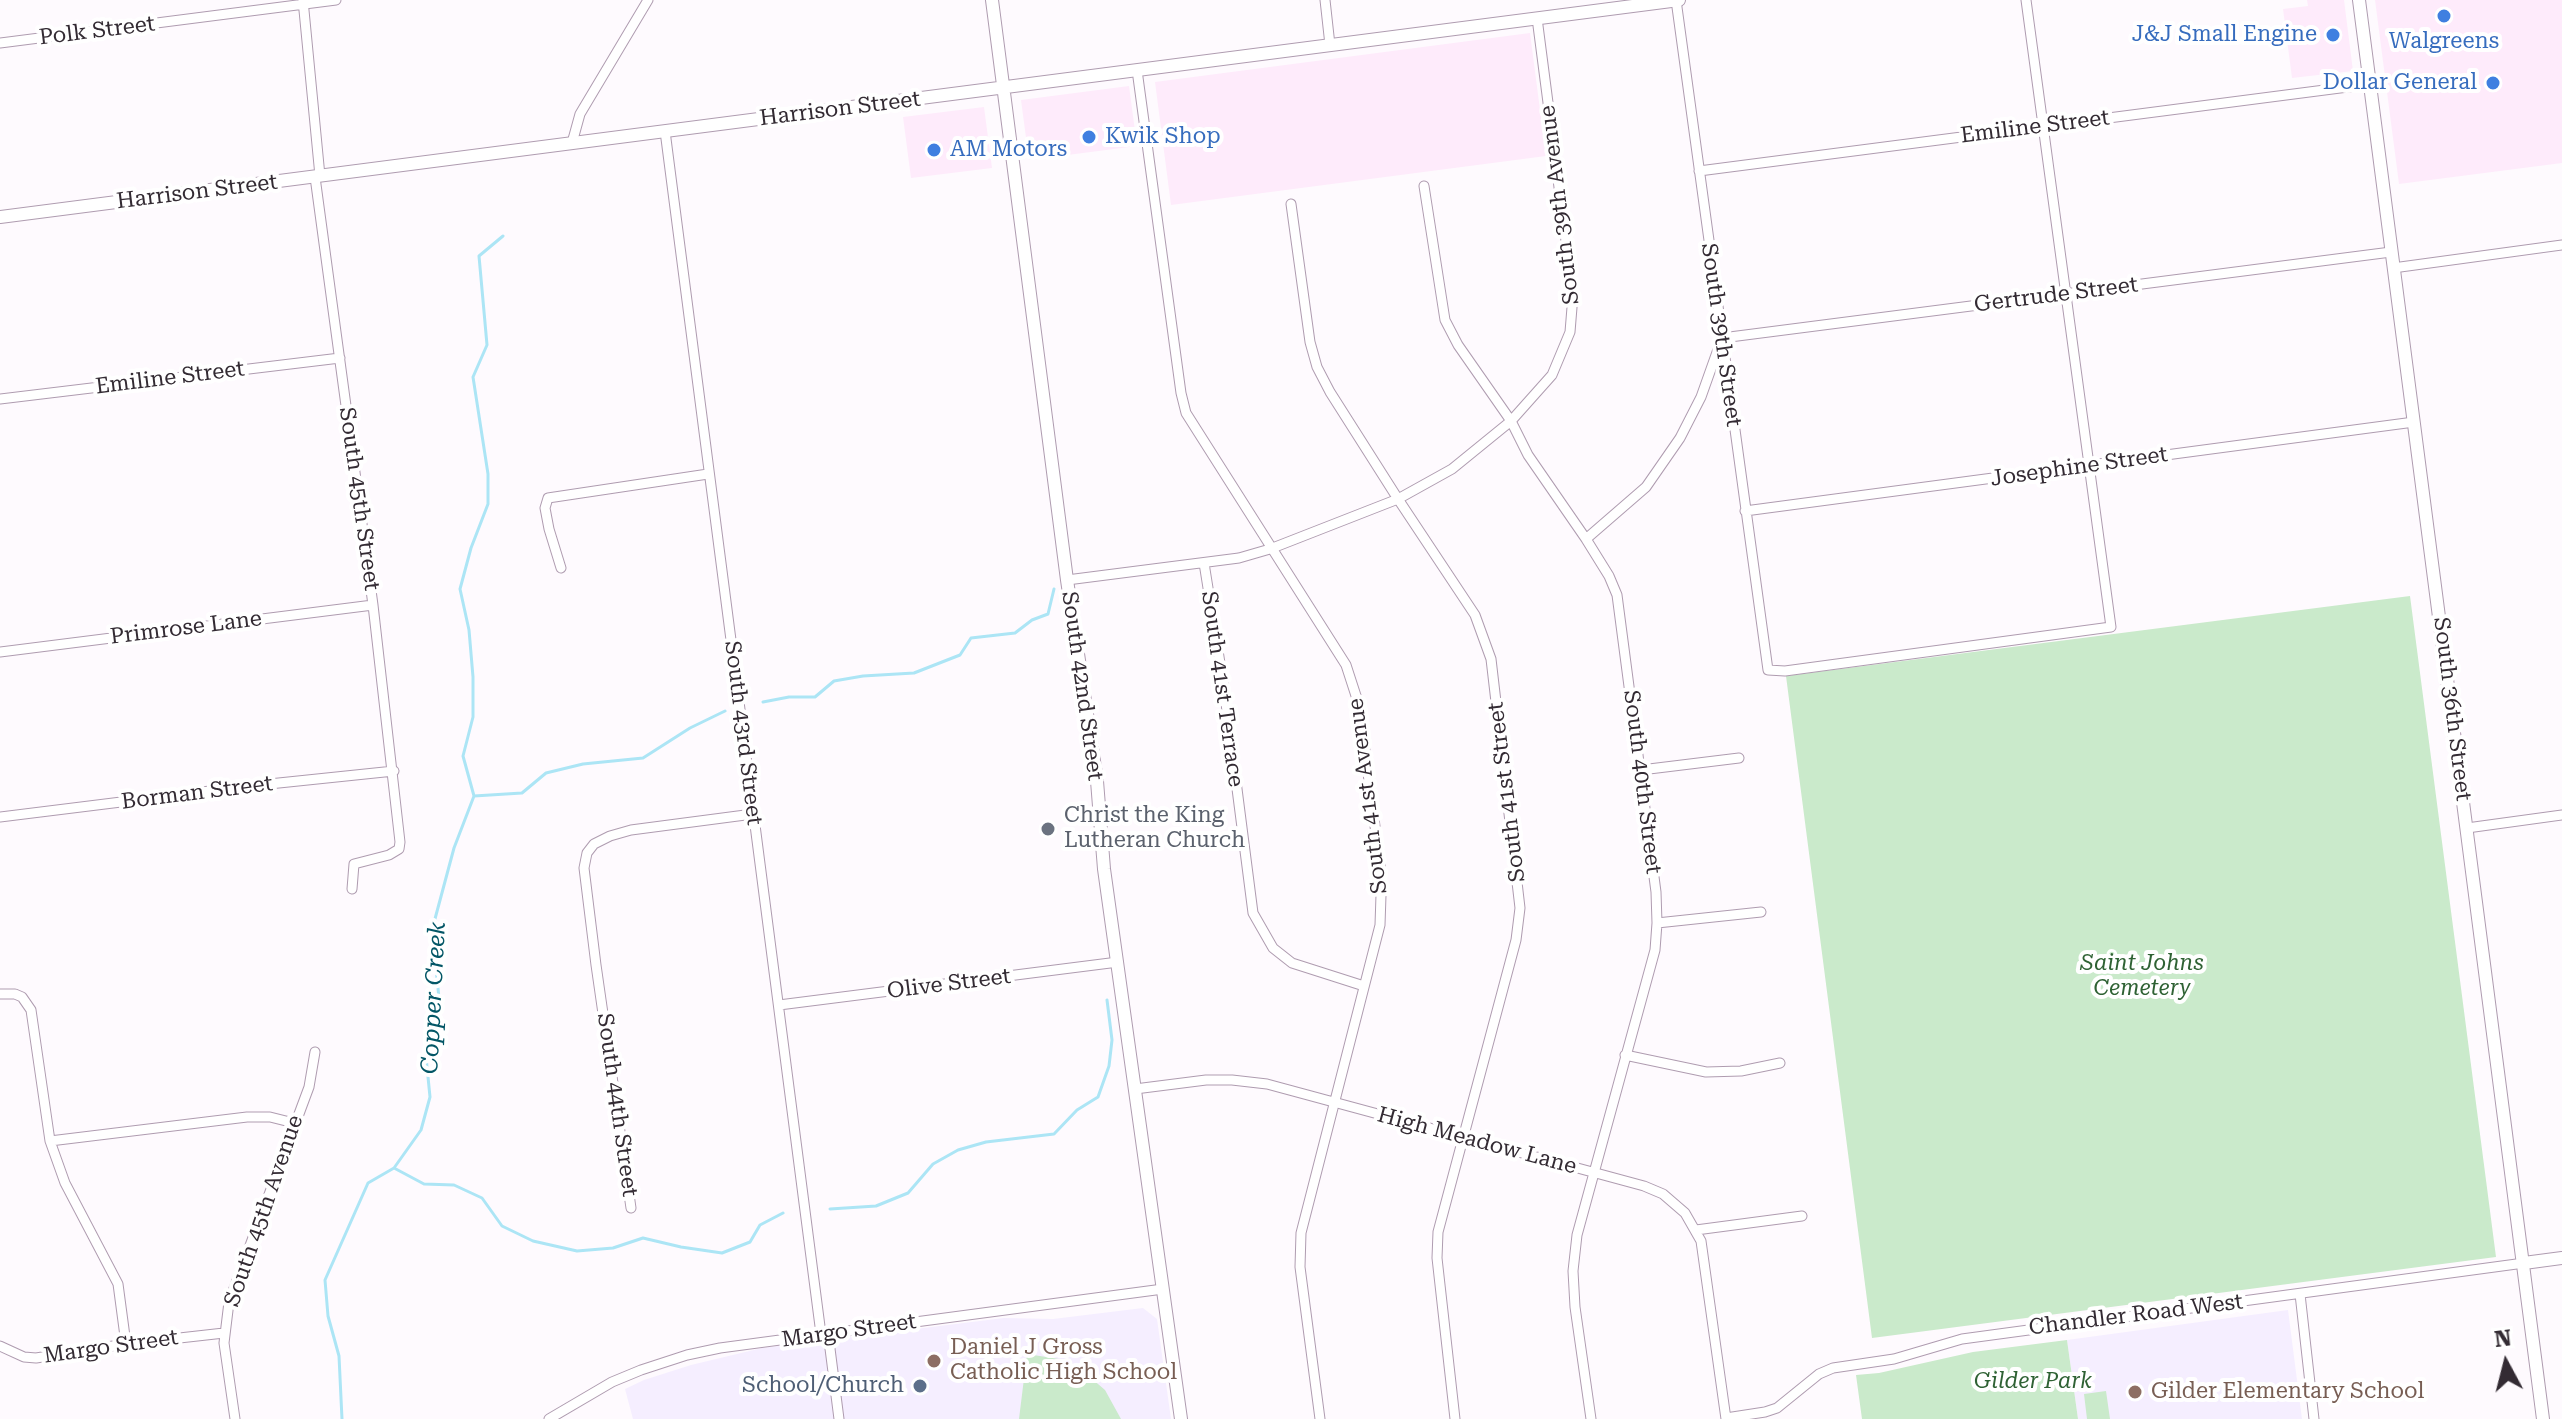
<!DOCTYPE html>
<html>
<head>
<meta charset="utf-8">
<style>
  body { margin:0 }
  #map { position:relative; width:2562px; height:1419px; overflow:hidden; background:#fefafe; font-family:"Roboto Serif",serif }
  canvas { display:block }
  .north { position:absolute; left:2466px; top:1323px; width:80px; height:80px; -webkit-text-stroke:6px #fff; paint-order:stroke; rotate:353deg; font-size:22px; font-weight:700; line-height:32px; text-align:center; color:#332b33 }
  .north::after { content:''; display:block; margin:auto; width:28px; height:36px; background:#332b33; clip-path:polygon(50% 0,100% 100%,50% 72%,0 100%) }
</style>
</head>
<body>
<div id="map">
<canvas width="2562" height="1419"></canvas>
<div class="north">N</div>
</div>
<script>
const context = document.querySelector('canvas').getContext('2d');
context.lineJoin = 'round';
function fill(path, color) {
  context.fillStyle = color;
  context.fill(path, 'evenodd');
}
function poly(rows) {
  const path = new Path2D();
  for (const r of rows) {
    path.moveTo(r[0], r[1]);
    for (let i = 2; i < r.length; i += 2) path.lineTo(r[i], r[i + 1]);
  }
  return path;
}
function trace(path, color, width, dash) {
  context.strokeStyle = color;
  context.lineWidth = width;
  context.lineCap = dash ? 'butt' : 'round';
  context.setLineDash(dash || []);
  context.stroke(path);
}
function label(font, color, halo, rows, align = 'center') {
  context.font = font + ' "Roboto Serif",serif';
  context.lineWidth = 8;
  context.setLineDash([]);
  context.textBaseline = 'middle';
  context.strokeStyle = halo;
  context.fillStyle = color;
  for (const [text, x, y, turn = 0] of rows) {
    context.save();
    context.translate(x, y);
    context.rotate((+turn || 0) * Math.PI / 180);
    context.textAlign = isNaN(turn) ? turn : align;
    if (halo) context.strokeText(text, 0, 0);
    context.fillText(text, 0, 0);
    context.restore();
  }
}
fill(poly([
  [2307,0,2344,0,2353,71,2292,78,2283,9,2308,6],
  [2375,0,2562,0,2562,163,2399,184],
  [1530,33,1546,156,1171,205,1155,82],
  [1129,86,1137,146,1029,160,1021,100],
  [984,107,992,168,911,178,903,117]
]), '#feebfb');
fill(poly([
  [1143,1308,1157,1319,1171,1419,633,1419,625,1389,644,1380,691,1365,762,1348,1004,1318,1053,1319],
  [2288,1310,2302,1419,2078,1419,2067,1340]
]), '#f5eeff');
fill(poly([
  [2410,596,2496,1257,1872,1338,1786,676],
  [2067,1340,2078,1419,1862,1419,1856,1375,1879,1373,1973,1352],
  [1027,1354,1059,1359,1084,1372,1105,1390,1121,1419,1019,1419],
  [2106,1391,2110,1419,2087,1419,2084,1394]
]), '#caeacb');
trace(poly([
  [763,702,789,697,815,697,834,681,863,676,914,673,960,655,971,638,1015,633,1032,620,1048,614,1054,589],
  [474,796,522,793,546,773,583,764,643,758,690,728,725,711],
  [394,1168,424,1184,454,1185,482,1198,502,1226,533,1241,577,1251,613,1248,643,1238,681,1247,722,1253,750,1242,760,1225,783,1213],
  [830,1209,876,1206,908,1193,933,1164,958,1150,986,1142,1054,1134,1077,1110,1098,1097,1109,1066,1112,1040,1107,1000],
  [342,1419,339,1356,328,1316,325,1280,368,1183,394,1168,421,1130,430,1097,426,1057,430,1025,439,998,432,930,454,848,474,796,463,756,473,717,473,677,469,630,460,589,471,548,488,504,488,474,473,377,487,345,479,256,503,236]
]), '#ace5f5', 3);
const street = poly([
  [303,0,320,176],
  [1325,0,1330,45],
  [1676,0,1768,670,1785,671,2111,627,2026,0],
  [0,43,336,0],
  [1137,70,1181,393,1186,413,1346,665,1359,705,1380,864,1381,895,1380,925,1301,1233,1300,1267,1320,1419],
  [665,131,821,1334],
  [572,143,580,114,648,0],
  [1699,171,2371,84],
  [315,177,373,605,400,842,399,849,389,855,354,864,352,889],
  [1424,186,1445,320,1458,345,1511,421,1528,455,1586,539,1609,576,1617,595,1656,892,1657,923,1655,950,1577,1235,1573,1271,1575,1307,1591,1419],
  [1291,204,1310,342,1317,367,1330,392,1398,499,1475,615,1491,659,1520,908,1516,940,1438,1232,1437,1258,1455,1419],
  [2393,268,2562,245],
  [0,399,340,358],
  [1745,511,2414,422],
  [1586,539,1646,487,1680,438,1701,397,1722,338,2391,252],
  [1204,563,1224,688,1253,913,1273,948,1292,963,1364,986],
  [561,568,549,529,545,508,548,498,708,474],
  [1067,580,1239,558,1270,549,1398,499,1452,469,1511,421,1552,375,1570,332,1573,295,1537,18],
  [0,652,373,605],
  [1641,770,1739,758],
  [0,817,250,786,394,771],
  [2467,828,2562,815],
  [1657,923,1761,912],
  [0,994,15,994,22,997,31,1010,50,1141,65,1183,118,1284,126,1344],
  [779,1005,1118,962],
  [1625,1055,1706,1072,1741,1071,1780,1063],
  [1135,1089,1206,1080,1232,1080,1267,1084,1644,1186,1663,1194,1685,1213,1701,1241,1726,1419],
  [50,1141,247,1117,270,1117,294,1123],
  [631,1208,596,965,584,868,587,853,594,844,610,836,631,830,753,814],
  [1696,1230,1802,1216],
  [2300,1294,2314,1419],
  [828,1333,839,1419],
  [0,1346,24,1357,36,1358,126,1344,224,1333],
  [1726,1418,1765,1412,1777,1408,1819,1374,1833,1368,1894,1359,1962,1339,2524,1263],
  [235,1419,224,1343,229,1302,309,1087,315,1052],
  [549,1419,612,1382,641,1370,687,1355,720,1348,1163,1289]
]);
const secondary = poly([
  [992,0,1067,580,1097,781,1104,869,1181,1419],
  [2359,0,2543,1419],
  [0,217,1679,0],
  [2524,1263,2562,1258]
]);
trace(street, '#af9cb0', 11);
trace(secondary, '#af9cb0', 14);
trace(street, '#fff', 9);
trace(secondary, '#fff', 12);
for (const [x, y, r, color] of [
  [2444,16,8,"#3f7fe0"],
  [2333,35,8,"#3f7fe0"],
  [2493,83,8,"#3f7fe0"],
  [1089,137,8,"#3f7fe0"],
  [934,150,8,"#3f7fe0"],
  [1048,829,8,"#6b7280"],
  [934,1361,8,"#8d6e63"],
  [920,1386,8,"#5c6f8a"],
  [2135,1392,8,"#8d6e63"]
]) {
  const dot = new Path2D();
  dot.arc(x, y, r, 0, 2 * Math.PI);
  context.fillStyle = color;
  context.fill(dot);
  trace(dot, '#fff', 3);
}
label('22px', '#332b33', '#fff', [
  ["Polk Street",97,31,-7],
  ["Harrison Street",840,109,-7],
  ["Emiline Street",2035,127,-7],
  ["Harrison Street",197,192,-7],
  ["South 39th Avenue",1560,205,-97],
  ["Gertrude Street",2056,295,-7],
  ["South 39th Street",1721,335,82],
  ["Emiline Street",170,378,-7],
  ["Josephine Street",2079,467,-8],
  ["South 45th Street",359,499,82],
  ["Primrose Lane",186,628,-7],
  ["South 42nd Street",1082,686,82],
  ["South 41st Terrace",1222,689,82],
  ["South 36th Street",2452,709,83],
  ["South 43rd Street",743,733,83],
  ["South 40th Street",1642,782,83],
  ["South 41st Street",1507,792,-97],
  ["Borman Street",197,793,-7],
  ["South 41st Avenue",1368,796,-97],
  ["Olive Street",949,984,-7],
  ["South 44th Street",617,1105,82],
  ["High Meadow Lane",1477,1141,15],
  ["South 45th Avenue",264,1211,-71],
  ["Chandler Road West",2136,1315,-7],
  ["Margo Street",849,1331,-8],
  ["Margo Street",111,1347,-8]
]);
label('22px', '#366cbe', '#fff', [
  ["J&J Small Engine",2317,35],
  ["Walgreens",2444,42,"center"],
  ["Dollar General",2477,83],
  ["Kwik Shop",1105,137,"left"],
  ["AM Motors",950,150,"left"]
], 'right');
label('22px', '#5b616d', '#fff', [
  ["Christ the King",1064,816],
  ["Lutheran Church",1064,841]
], 'left');
label('italic 22px', '#2f6234', '#fff', [
  ["Saint Johns",2142,964],
  ["Cemetery",2142,989],
  ["Gilder Park",2033,1382]
]);
label('22px', '#785e54', '#fff', [
  ["Daniel J Gross",950,1348],
  ["Catholic High School",950,1373],
  ["Gilder Elementary School",2151,1392]
], 'left');
label('22px', '#4e5e75', '#fff', [
  ["School/Church",904,1386]
], 'right');
label('italic 24px', '#035666', '#fff', [
  ["Copper Creek",434,998,-87]
]);
</script>
</body>
</html>
